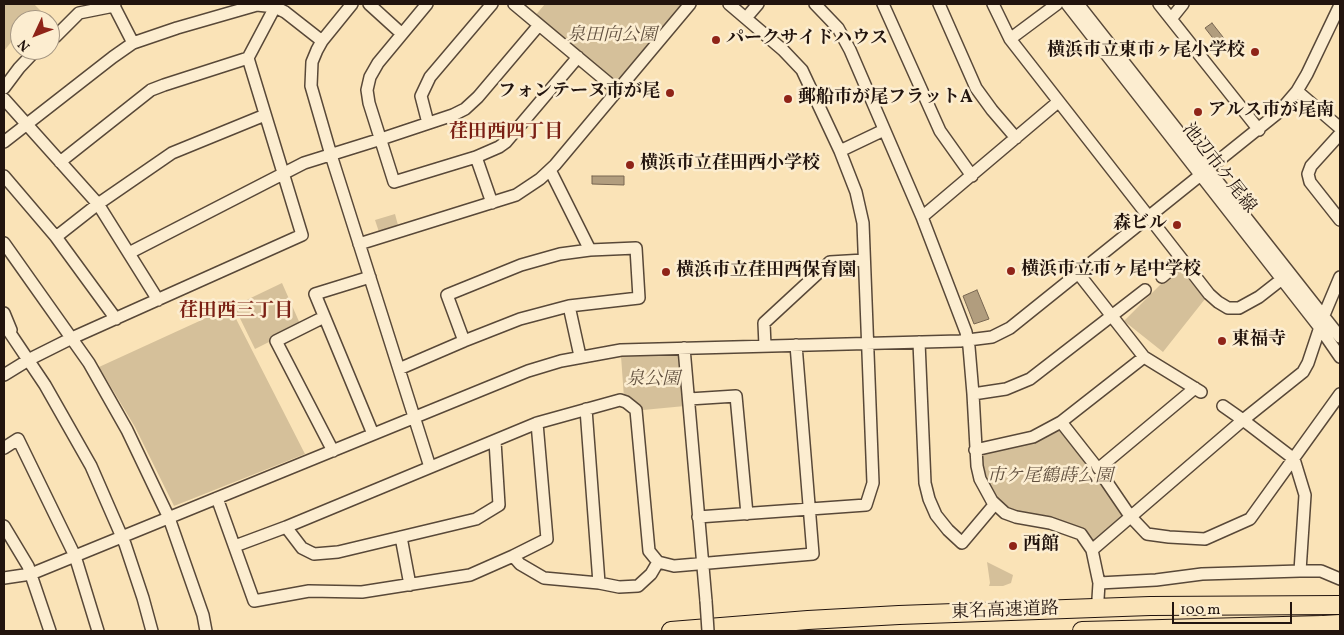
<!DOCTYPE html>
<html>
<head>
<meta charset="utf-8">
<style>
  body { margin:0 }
  #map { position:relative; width:1344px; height:635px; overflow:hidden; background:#fae3b7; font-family:Vollkorn,serif }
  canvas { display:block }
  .frame { position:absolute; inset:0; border:5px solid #22140e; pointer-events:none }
  .north { position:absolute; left:10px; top:10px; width:50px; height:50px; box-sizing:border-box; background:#fcedd0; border:1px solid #a59682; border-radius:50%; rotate:227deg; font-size:14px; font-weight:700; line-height:20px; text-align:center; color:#22140e }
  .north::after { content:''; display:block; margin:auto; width:18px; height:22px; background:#8f2418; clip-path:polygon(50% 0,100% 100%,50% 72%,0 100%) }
  .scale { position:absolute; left:1172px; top:602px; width:120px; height:22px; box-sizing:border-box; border:2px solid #22140e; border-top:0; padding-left:6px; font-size:15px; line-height:18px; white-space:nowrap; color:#22140e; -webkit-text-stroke:4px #fcedd0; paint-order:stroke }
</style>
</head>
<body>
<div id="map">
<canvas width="1344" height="635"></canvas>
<div class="frame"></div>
<div class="north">N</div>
<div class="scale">100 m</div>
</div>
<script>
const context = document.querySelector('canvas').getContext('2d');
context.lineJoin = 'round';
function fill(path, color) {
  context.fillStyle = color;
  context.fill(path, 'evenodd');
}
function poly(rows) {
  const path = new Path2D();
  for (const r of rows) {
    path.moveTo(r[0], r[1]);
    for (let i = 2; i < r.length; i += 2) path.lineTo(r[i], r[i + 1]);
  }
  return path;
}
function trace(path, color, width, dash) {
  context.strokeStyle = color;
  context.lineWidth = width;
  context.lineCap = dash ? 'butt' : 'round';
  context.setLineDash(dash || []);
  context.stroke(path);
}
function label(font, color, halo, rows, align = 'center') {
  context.font = font + ' Vollkorn,"Noto Serif JP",serif';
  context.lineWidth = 5;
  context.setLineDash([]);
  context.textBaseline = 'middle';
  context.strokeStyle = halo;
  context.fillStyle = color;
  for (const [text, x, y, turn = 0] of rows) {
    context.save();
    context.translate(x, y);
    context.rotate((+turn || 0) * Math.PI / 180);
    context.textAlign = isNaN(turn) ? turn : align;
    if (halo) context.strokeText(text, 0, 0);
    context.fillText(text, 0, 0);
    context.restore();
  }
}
fill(poly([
  [4,4,34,4,46,16,46,20,20,20,20,31,4,51],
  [545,4,685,4,617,85,534,17],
  [395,214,399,229,380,235,375,220],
  [1178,267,1205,299,1163,352,1124,321],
  [282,283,301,326,255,349,234,306],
  [230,307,305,454,174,506,135,427,99,367],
  [680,352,685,406,643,410,633,402,624,398,621,356],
  [1061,422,1130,516,1092,550,1081,534,994,505,975,450],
  [987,562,1013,575,1011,583,1003,586,989,586,990,583]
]), '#d5c09a');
const water = poly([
  [1212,23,1230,46,1223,51,1205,28,1212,23],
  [592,176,624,176,624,185,592,184,592,176],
  [977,290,989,319,974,324,963,296,977,290]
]);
fill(water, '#b19d7e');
trace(water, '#786651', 1);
const minor = poly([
  [115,4,114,6,133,43],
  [352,4,322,41,317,50,312,62,311,86,331,155,430,467],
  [369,4,402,34],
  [427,4,378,63,370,77,367,90,369,103,394,182,476,157,499,147,506,142,578,57],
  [514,4,617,90],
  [815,4,838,28,850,50,922,217,966,332,969,347,973,394,977,466,980,479,992,501,1005,513,1016,517,1050,523,1081,534,1092,550,1099,583,1098,599],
  [883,4,940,131,972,176],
  [939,4,976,88,992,110,1016,138],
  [993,4,1010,39,1209,294,1218,302,1228,308,1239,308,1259,297,1282,279],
  [1067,4,1320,328,1340,357],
  [1078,4,1340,337],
  [1159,4,1259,130],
  [275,7,285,12,322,41],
  [746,18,758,4],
  [1171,19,1183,4],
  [1010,39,1057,4],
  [50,41,56,36,79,13,114,6],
  [4,88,19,68,36,50],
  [1297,91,1340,128],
  [4,99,98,204,158,300],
  [428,123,421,96,430,77,492,4],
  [1340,134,1311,166,1308,174,1310,182,1340,220],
  [4,142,113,57,133,43,177,28,257,5,275,7,248,58,302,235,72,338,30,359,4,375],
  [840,151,884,130],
  [476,157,492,203],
  [60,162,151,90,164,85,248,58],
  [550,170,590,250],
  [4,176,56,237,116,319],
  [922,217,1058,102],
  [56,237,98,204,172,153,265,115],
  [4,243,89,363,127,430,169,518,203,615,206,631],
  [359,244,516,195,540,179,555,165,690,4],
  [129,253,304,163,381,139,453,115,465,109,478,97,539,25],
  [1078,273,1144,357,1201,392],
  [370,277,315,294,373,434],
  [1162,277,1182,260],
  [569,306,580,356],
  [4,313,11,330],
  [324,317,276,341,333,451],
  [4,324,45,385,91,466,125,544,143,598,152,631],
  [919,342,925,483,929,499,936,515,948,530,962,543,994,505],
  [765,346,764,323,830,262,864,260],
  [684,348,706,601],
  [399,369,464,341,520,319,569,306,639,298,636,248,590,250,560,254,521,265,447,295,464,341],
  [973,394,1006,389,1030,379,1145,290],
  [689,399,736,396,747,514],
  [586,409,599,583,619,587,638,586,651,574,658,562],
  [1061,422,1098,469,1130,516,1147,534,1169,537,1205,539,1250,519,1340,394],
  [4,448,18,439,75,556,98,631],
  [975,450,1033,437,1061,422,1144,357],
  [1098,469,1195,388],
  [217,498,254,601,309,591,362,592,470,575,513,556,547,539,537,423],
  [698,517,866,505,873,483,863,223,856,192,840,151,802,70,783,50,729,4],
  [4,526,28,566,50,631],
  [286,527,302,548,314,554,338,552,476,519,499,505,495,441],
  [401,537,410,585],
  [235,546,286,527,537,423,620,400,626,402,636,410,649,551,658,562,674,566,813,554,796,345],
  [1092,550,1243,420,1223,406],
  [513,556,520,564,544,578,599,583],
  [1300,571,1305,495,1294,459,1243,420,1303,372,1308,363,1324,315,1340,277],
  [4,578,31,574,528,371,561,361,621,350,960,341,992,337,1010,328,1279,112,1297,91,1307,74,1340,5],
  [1099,583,1156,580,1202,574,1300,571,1321,571,1340,579]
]);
const highway = poly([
  [671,631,808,620,899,615,1150,606,1340,605],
  [1082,631,1323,625]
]);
trace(minor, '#584838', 14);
trace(highway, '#22140e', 20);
trace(minor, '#fcedd0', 11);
trace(highway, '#fae3b7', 18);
const minorBridge = poly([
  [706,601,708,631]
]);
const highwayBridge = poly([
  [1323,625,1340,624]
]);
trace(minorBridge, '#584838', 14, []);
trace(highwayBridge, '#22140e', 20, []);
trace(minorBridge, '#fcedd0', 11);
trace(highwayBridge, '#fae3b7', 18);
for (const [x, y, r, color] of [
  [716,40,5,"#8f2418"],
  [1255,52,5,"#8f2418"],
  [670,93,5,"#8f2418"],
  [788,99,5,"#8f2418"],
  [1198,112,5,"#8f2418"],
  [630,165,5,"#8f2418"],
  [1177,225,5,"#8f2418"],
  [1011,271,5,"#8f2418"],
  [666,272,5,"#8f2418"],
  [1222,341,5,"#8f2418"],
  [1013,546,5,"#8f2418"]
]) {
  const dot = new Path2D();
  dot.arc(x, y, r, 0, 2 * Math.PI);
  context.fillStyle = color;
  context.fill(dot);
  trace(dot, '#fcedd0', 2);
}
label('italic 18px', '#61503f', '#fcedd0', [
  ["泉田向公園",612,37],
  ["泉公園",653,381],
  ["市ケ尾鶴蒔公園",1050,478]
]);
label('bold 18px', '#22140e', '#fcedd0', [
  ["パークサイドハウス",726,40],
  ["横浜市立東市ヶ尾小学校",1245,52,"right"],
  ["フォンテーヌ市が尾",660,93,"right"],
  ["郵船市が尾フラットA",798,99],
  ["アルス市が尾南",1208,112],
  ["横浜市立荏田西小学校",640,165],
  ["森ビル",1167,225,"right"],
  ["横浜市立市ヶ尾中学校",1021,271],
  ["横浜市立荏田西保育園",676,272],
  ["東福寺",1232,341],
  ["西館",1023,546]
], 'left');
label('18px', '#22140e', '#fcedd0', [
  ["池辺市ケ尾線",1218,169,52],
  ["東名高速道路",1005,612,-2]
]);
label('bold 19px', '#7a1f14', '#fcedd0', [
  ["荏田西四丁目",506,134],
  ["荏田西三丁目",236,313]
]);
</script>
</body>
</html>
